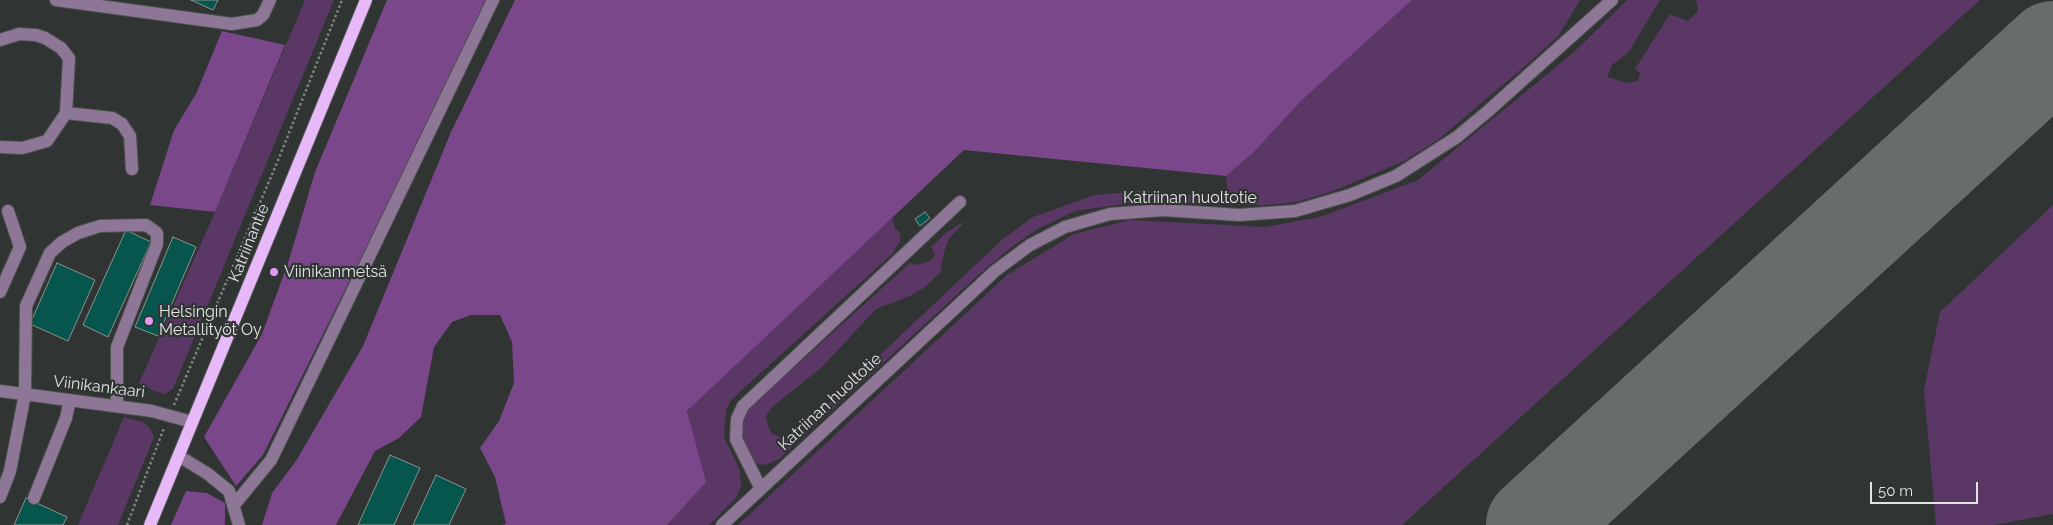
<!DOCTYPE html>
<html>
<head>
<meta charset="utf-8">
<style>
  body { margin:0 }
  #map { position:relative; width:2053px; height:525px; overflow:hidden; background:#303433; font-family:Raleway,sans-serif }
  canvas { display:block }
  .scale { position:absolute; left:1870px; top:482px; width:108px; height:22px; box-sizing:border-box; border:2px solid #e2e4e4; border-top:0; padding-left:6px; font-size:15px; line-height:18px; white-space:nowrap; color:#e2e4e4; -webkit-text-stroke:4px #303433; paint-order:stroke }
</style>
</head>
<body>
<div id="map">
<canvas width="2053" height="525"></canvas>
<div class="scale">50 m</div>
</div>
<script>
const context = document.querySelector('canvas').getContext('2d');
context.lineJoin = 'round';
function fill(path, color) {
  context.fillStyle = color;
  context.fill(path, 'evenodd');
}
function poly(rows) {
  const path = new Path2D();
  for (const r of rows) {
    path.moveTo(r[0], r[1]);
    for (let i = 2; i < r.length; i += 2) path.lineTo(r[i], r[i + 1]);
  }
  return path;
}
function trace(path, color, width, dash) {
  context.strokeStyle = color;
  context.lineWidth = width;
  context.lineCap = dash ? 'butt' : 'round';
  context.setLineDash(dash || []);
  context.stroke(path);
}
function label(font, color, halo, rows, align = 'center') {
  context.font = font + ' Raleway,sans-serif';
  context.lineWidth = 4.5;
  context.setLineDash([]);
  context.textBaseline = 'middle';
  context.strokeStyle = halo;
  context.fillStyle = color;
  for (const [text, x, y, turn = 0] of rows) {
    context.save();
    context.translate(x, y);
    context.rotate((+turn || 0) * Math.PI / 180);
    context.textAlign = isNaN(turn) ? turn : align;
    if (halo) context.strokeText(text, 0, 0);
    context.fillText(text, 0, 0);
    context.restore();
  }
}
fill(poly([
  [305,0,334,0,173,389,165,394,157,392,139,383,215,212],
  [1412,0,1580,0,1559,35,1532,60,1439,139,1404,161,1336,190,1297,202,1264,205,1228,205,1145,201,1075,211,1038,229,1014,245,976,277,779,459,765,465,755,463,746,452,740,432,747,410,910,263,917,265,931,261,935,254,931,247,947,232,965,221,949,239,944,252,940,273,925,287,912,295,876,309,822,367,772,407,766,416,768,426,772,434,783,438,795,435,1004,238,1033,217,1095,195,1143,191,1231,198,1232,194,1227,189,1226,176,1254,152,1301,101],
  [1627,0,1660,0,1628,53,1612,65,1607,77,1628,83,1638,81,1640,73,1635,69,1670,14,1688,21,1698,11,1696,0,1980,0,1402,525,738,525,1007,275,1074,234,1130,220,1264,227,1320,217,1418,180,1573,53],
  [2053,205,2053,514,1994,525,1936,525,1924,390,1940,312],
  [892,217,895,228,900,233,900,241,892,254,732,399,726,410,724,437,740,471,741,487,736,498,709,525,667,525,705,482,687,411],
  [124,417,143,422,150,428,154,437,118,525,78,525]
]), '#5b3766');
fill(poly([
  [387,0,489,0,263,455,236,486,204,437,262,334,288,263,315,172],
  [515,0,1412,0,1301,101,1254,152,1226,176,964,150,687,411,706,482,667,525,502,525,506,524,495,477,480,448,499,421,514,383,512,342,500,315,471,315,452,322,434,347,421,417,399,438,375,451,336,525,262,525,272,493,296,461,363,346,451,132],
  [222,31,285,45,215,212,150,205,174,130,196,94],
  [186,491,207,493,225,503,225,525,171,525]
]), '#7a478a');
trace(poly([
  [1535,525,2053,50]
]), '#696c6c', 98);
const building = poly([
  [191,0,218,0,213,10,191,0],
  [925,212,930,218,920,226,915,219,925,212],
  [126,230,151,242,108,337,83,325,126,230],
  [173,237,196,247,158,336,135,327,173,237],
  [57,263,95,280,68,341,30,324,57,263],
  [390,455,420,468,394,525,358,525,390,455],
  [436,475,466,489,449,525,413,525,436,475],
  [26,498,67,517,63,525,14,525,26,498]
]);
fill(building, '#06564e');
trace(building, '#8d9291', 1);
const minor = poly([
  [56,0,232,24,257,20,263,15,270,0],
  [0,40,19,34,36,35,45,38,61,48,69,58,66,113,47,141,22,148,0,147],
  [66,113,112,118,122,124,130,136,132,169],
  [0,292,20,247,8,211],
  [0,391,152,411,192,422],
  [179,456,208,474,229,491,239,525],
  [761,489,736,439,737,419,743,406,960,202],
  [0,497,10,471,25,394,26,306,50,253,62,242,78,233,100,226,146,225,157,233,157,244,117,347,117,406],
  [34,498,66,418,70,400],
  [234,505,271,460,493,0],
  [722,525,995,271,1030,245,1065,227,1110,214,1163,210,1239,215,1295,211,1350,195,1396,176,1457,137,1487,112,1612,0]
]);
const major = poly([
  [150,525,366,0]
]);
trace(minor, '#4c504f', 14);
trace(major, '#4c504f', 14);
trace(poly([
  [174,405,279,158,342,0],
  [127,525,164,428]
]), '#7f8382', 2.5, [2.5, 2.5]);
trace(minor, '#8e7796', 12);
trace(major, '#e8b9f9', 12);
for (const [x, y, r, color] of [
  [274,272,5,"#dd99f3"],
  [149,321,5,"#dd99f3"]
]) {
  const dot = new Path2D();
  dot.arc(x, y, r, 0, 2 * Math.PI);
  context.fillStyle = color;
  context.fill(dot);
  trace(dot, '#303433', 2);
}
label('16px', '#e2e4e4', '#303433', [
  ["Katriinan huoltotie",1190,198],
  ["Katriinantie",249,243,-68],
  ["Viinikankaari",99,387,7],
  ["Katriinan huoltotie",830,402,-43]
]);
label('16px', '#e2e4e4', '#303433', [
  ["Viinikanmetsä",284,272],
  ["Helsingin",159,312],
  ["Metallityöt Oy",159,330]
], 'left');
</script>
</body>
</html>
